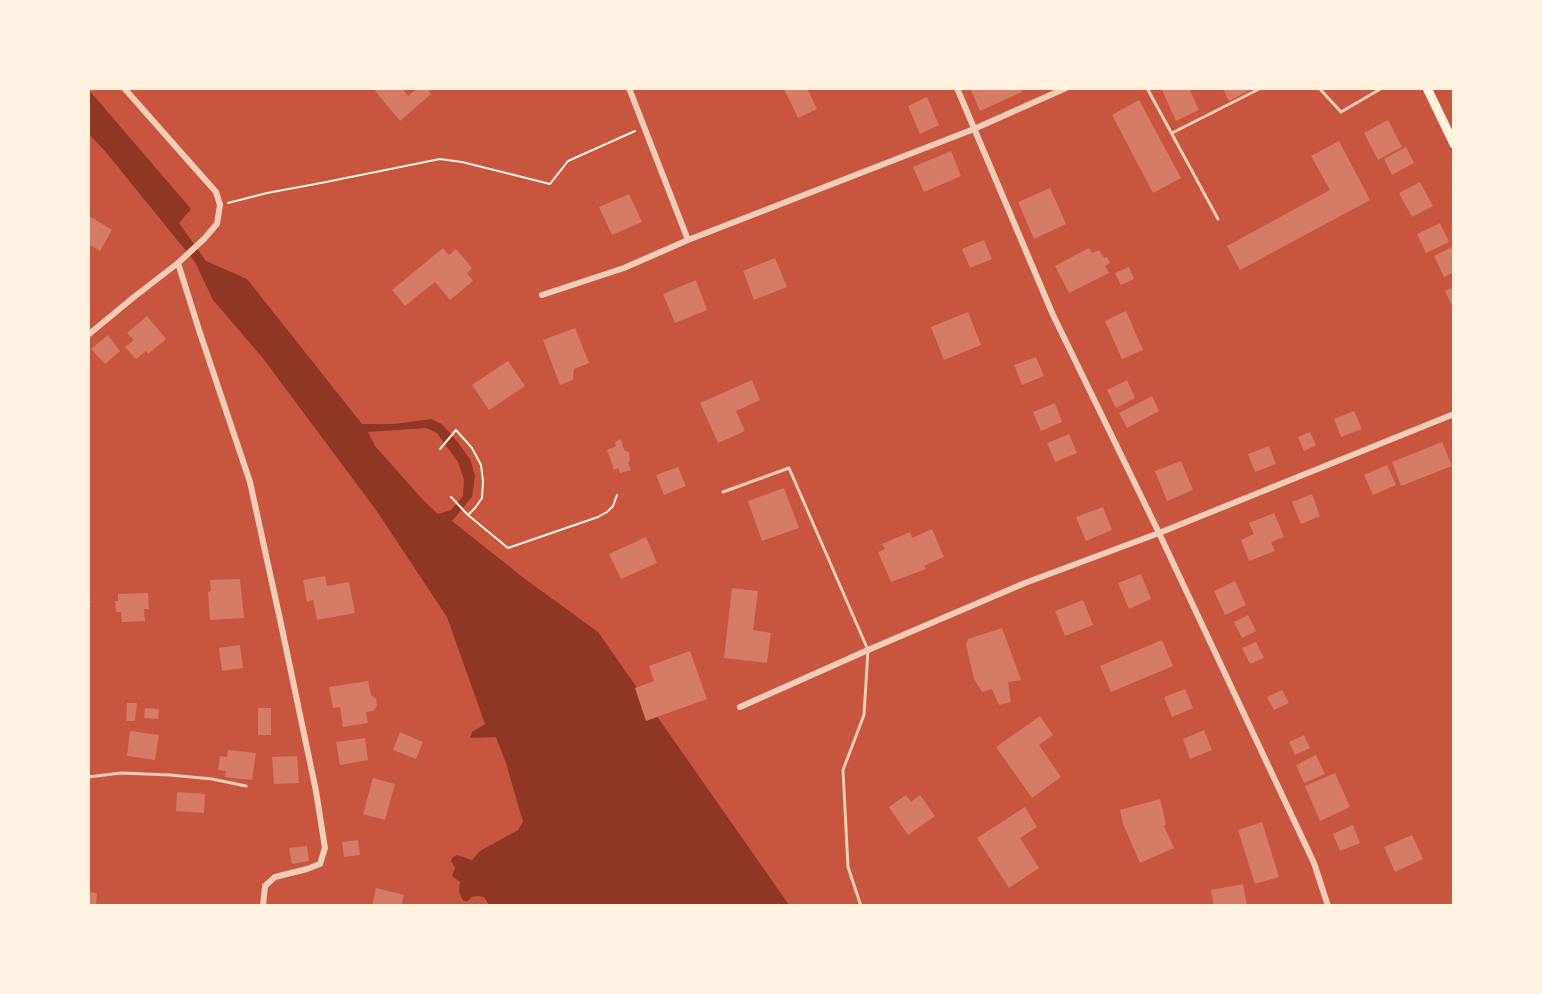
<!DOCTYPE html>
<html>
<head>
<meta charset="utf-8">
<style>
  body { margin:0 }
  #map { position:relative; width:1542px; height:994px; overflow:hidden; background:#c8553d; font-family:Ubuntu,sans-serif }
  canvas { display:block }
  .frame { position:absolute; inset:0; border:90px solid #fff3e0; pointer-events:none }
</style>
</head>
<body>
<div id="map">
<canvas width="1542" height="994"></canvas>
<div class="frame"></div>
</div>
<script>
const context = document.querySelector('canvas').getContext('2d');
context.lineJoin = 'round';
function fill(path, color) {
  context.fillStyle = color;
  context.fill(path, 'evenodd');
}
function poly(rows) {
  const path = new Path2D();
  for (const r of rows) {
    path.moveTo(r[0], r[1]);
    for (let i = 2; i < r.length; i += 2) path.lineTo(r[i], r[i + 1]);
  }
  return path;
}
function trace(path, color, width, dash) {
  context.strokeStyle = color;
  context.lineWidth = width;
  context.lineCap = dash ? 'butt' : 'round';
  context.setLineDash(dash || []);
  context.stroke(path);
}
fill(poly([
  [88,89,191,209,179,223,206,261,247,279,362,424,395,424,431,419,442,424,456,440,470,459,475,476,472,497,452,521,525,579,598,632,789,905,488,906,488,903,484,897,478,896,471,897,468,901,464,901,461,897,459,890,460,882,452,876,455,868,451,861,453,857,457,855,472,860,480,851,518,830,523,822,506,763,496,737,470,738,472,732,485,724,447,617,376,510,262,357,213,300,195,262,105,151,89,134],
  [426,428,437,433,458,462,464,480,463,496,451,510,438,514,423,500,375,446,368,432]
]), '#8f3625');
fill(poly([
  [377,88,402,88,408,96,418,88,426,88,431,94,400,121,375,91],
  [790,88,807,88,817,109,798,118,785,91],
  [970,88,1020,88,1022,92,980,111],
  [1161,88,1189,88,1199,110,1176,121],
  [1224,88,1254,88,1229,101,1223,89],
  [927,97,939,125,920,134,908,106],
  [1139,100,1181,178,1153,193,1112,115],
  [1388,120,1402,147,1378,160,1364,133],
  [1339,141,1370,200,1240,270,1227,246,1330,190,1311,156],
  [1406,147,1414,163,1392,175,1384,159],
  [951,151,961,176,924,192,913,167],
  [1420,182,1433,206,1412,217,1399,193],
  [1050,188,1066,224,1034,239,1018,202],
  [629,194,642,222,612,235,599,207],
  [91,217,112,230,100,251,88,244,88,221],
  [1440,223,1449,242,1426,253,1417,234],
  [984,240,992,259,970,268,962,249],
  [1452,247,1454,272,1444,277,1434,256],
  [443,248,449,255,456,249,472,268,467,273,473,281,450,300,435,282,405,306,392,290],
  [1089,248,1092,253,1099,250,1104,258,1107,257,1110,263,1105,266,1109,273,1069,293,1055,266],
  [775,258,787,287,754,300,743,271],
  [1129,267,1134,279,1121,285,1115,273],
  [696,280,707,310,675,323,663,294],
  [1454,287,1454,310,1445,291],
  [1126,311,1143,350,1122,359,1105,321],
  [968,312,981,345,944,360,931,327],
  [147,316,166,339,148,354,146,351,136,359,125,347,134,340,127,333],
  [575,328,589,363,574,369,573,380,560,385,543,340],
  [108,335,120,351,105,364,91,349],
  [1036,357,1044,376,1022,385,1014,365],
  [508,361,525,386,489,410,472,385],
  [752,380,760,400,736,411,745,431,718,443,700,403],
  [1127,380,1135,398,1116,408,1107,390],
  [1152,396,1159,411,1127,428,1119,413],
  [1055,403,1062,422,1041,431,1033,412],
  [1354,411,1362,429,1341,437,1334,419],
  [1310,432,1316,445,1304,451,1298,437],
  [1069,434,1077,453,1055,462,1047,443],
  [621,439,624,450,629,452,630,459,628,463,631,470,620,473,618,468,614,470,607,450,616,446,615,442],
  [1442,442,1452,466,1401,486,1392,462],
  [1269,446,1276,464,1255,472,1248,454],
  [1181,461,1193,490,1167,501,1155,471],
  [1387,465,1396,485,1373,495,1364,475],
  [678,467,686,486,664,495,656,475],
  [784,488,799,528,762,541,748,501],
  [1312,494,1320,516,1301,524,1292,502],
  [1103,507,1112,530,1086,541,1076,517],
  [1274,513,1284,537,1271,542,1275,551,1249,561,1241,540,1254,534,1249,523],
  [932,529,944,557,924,566,926,569,891,582,878,552,885,549,882,544,910,532,912,538],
  [646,537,657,563,621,579,609,554],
  [1141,574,1151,599,1129,609,1118,583],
  [325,576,327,586,349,582,355,613,317,620,313,600,307,602,303,580],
  [240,579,244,618,210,620,208,592,211,591,210,580],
  [1235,581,1246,605,1225,615,1214,591],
  [732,588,758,591,753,630,771,633,767,663,724,658],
  [148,593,149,609,144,609,145,621,122,622,121,612,116,612,115,601,118,601,118,594],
  [1083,600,1093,625,1065,636,1055,611],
  [1248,615,1256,631,1242,638,1234,622],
  [1002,628,1021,680,1008,682,1011,702,999,705,992,689,982,692,974,679,966,645,968,639],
  [1162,640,1173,666,1111,692,1100,666],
  [1256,642,1264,658,1250,664,1242,648],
  [240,645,243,668,222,671,219,648],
  [690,651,707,699,646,721,635,688,654,681,649,666],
  [368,681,371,695,376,699,377,706,373,711,366,712,368,723,343,727,340,707,333,708,329,687],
  [1185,689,1193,708,1172,717,1164,697],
  [1282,690,1289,703,1274,710,1267,697],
  [127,703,137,703,135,721,126,721],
  [145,708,159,709,158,719,144,718],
  [258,708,271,708,271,735,258,735],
  [1040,716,1053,735,1039,745,1061,777,1032,798,996,747],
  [1204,730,1212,750,1190,759,1183,739],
  [130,731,159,735,155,760,127,756],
  [400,732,423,742,416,759,393,750],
  [1304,735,1310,748,1295,755,1289,742],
  [365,738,368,760,340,765,336,742],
  [228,750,256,753,252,780,225,777,226,771,218,770,220,756,227,757],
  [1316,755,1325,774,1304,783,1296,765],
  [297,756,299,783,274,784,272,757],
  [1335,773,1350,807,1320,821,1305,786],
  [373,778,395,784,385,820,363,814],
  [177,792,205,794,204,813,176,811],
  [906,795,911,802,920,795,935,816,908,835,889,807],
  [1160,799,1166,824,1164,826,1174,848,1140,863,1123,824,1120,810],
  [1025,807,1037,827,1020,838,1039,868,1009,888,977,838],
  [1262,822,1279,877,1255,884,1238,830],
  [1353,825,1360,843,1340,851,1333,834],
  [1412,835,1423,859,1395,872,1384,847],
  [358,840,360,855,344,857,342,842],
  [307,846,309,861,292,864,289,848],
  [1243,884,1247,906,1214,906,1211,890],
  [376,888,404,895,401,906,372,906],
  [88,892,97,893,96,906,88,906]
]), '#d67c66');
trace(poly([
  [228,203,267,193,321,183,440,159,462,162,550,184,568,161,635,131],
  [440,449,456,430,472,448,481,465,483,481,482,498,475,508,468,515,508,548,598,517,607,512,613,506,617,495],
  [451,497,468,515]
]), '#fff3e0', 2);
trace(poly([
  [1147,88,1218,219],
  [1319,88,1341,112,1382,88],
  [1172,133,1261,88],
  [723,492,789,468,868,650,864,715,843,770,848,867,861,906],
  [88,602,89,602],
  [88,777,121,773,170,775,212,779,246,786]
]), '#f1ccb7', 3);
trace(poly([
  [629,88,688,240],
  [957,88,1053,315,1159,533,1314,863,1328,906],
  [178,263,199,330,250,482,281,624,316,791,325,848,320,864,307,869,275,877,265,886,263,906],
  [542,295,624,268,688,240,974,129,1066,88],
  [88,335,134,297,178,263,204,239,217,224,220,205,216,192,124,88],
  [740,707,868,650,1025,583,1159,533,1454,414]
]), '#f1ccb7', 6);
trace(poly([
  [1427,88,1454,144]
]), '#fff3e0', 9);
</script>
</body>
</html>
